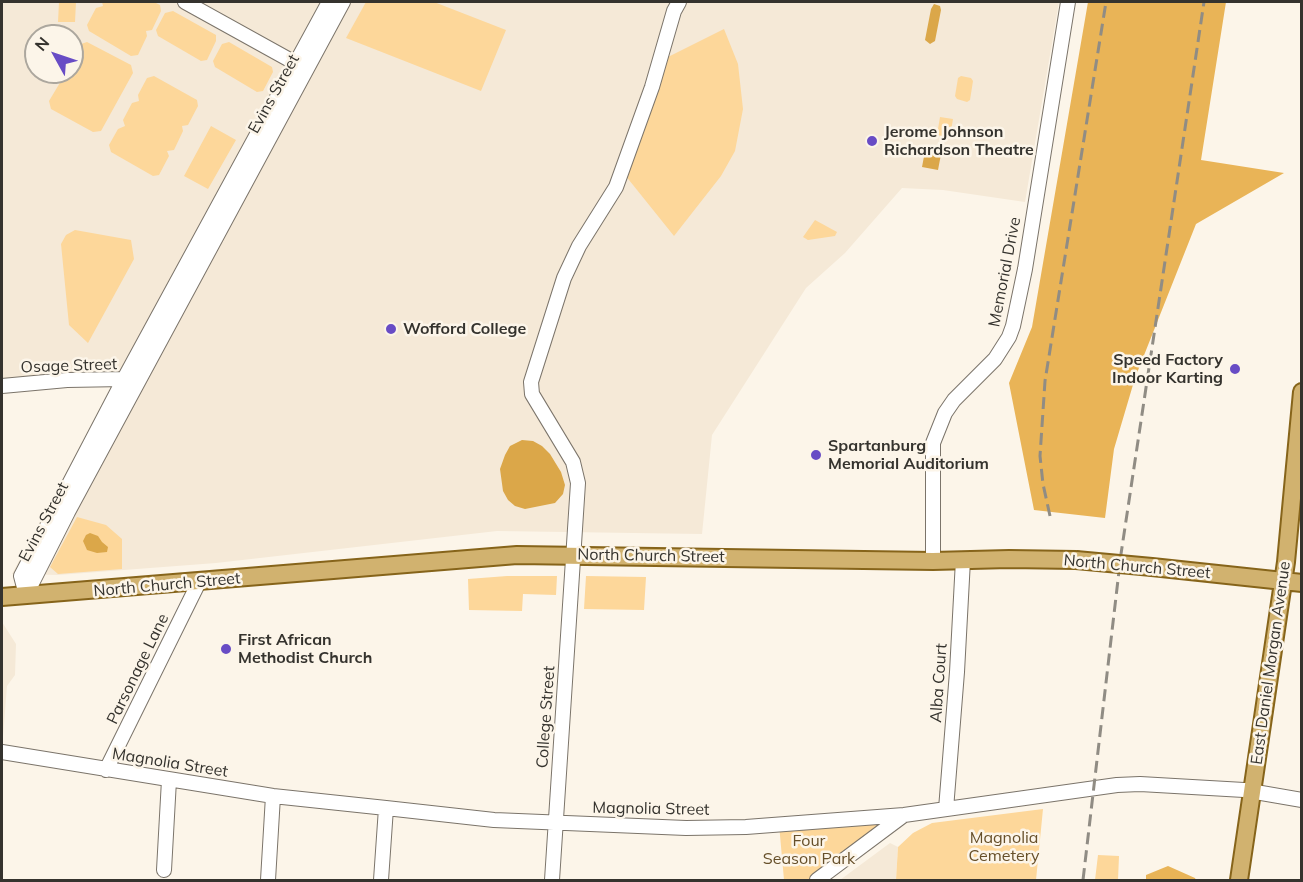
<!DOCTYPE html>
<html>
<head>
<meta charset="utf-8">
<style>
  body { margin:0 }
  #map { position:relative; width:1303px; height:882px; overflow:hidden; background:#fcf5e9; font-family:Mulish,sans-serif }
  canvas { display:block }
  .frame { position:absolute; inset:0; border:3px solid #35332e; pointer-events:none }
  .north { position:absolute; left:24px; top:24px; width:60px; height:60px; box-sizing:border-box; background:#fcf5e9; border:2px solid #aca79e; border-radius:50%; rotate:310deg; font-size:16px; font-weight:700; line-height:24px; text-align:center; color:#35332e }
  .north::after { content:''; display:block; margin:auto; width:21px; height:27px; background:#684cc5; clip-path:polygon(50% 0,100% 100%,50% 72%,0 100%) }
</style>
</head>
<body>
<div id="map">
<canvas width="1303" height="882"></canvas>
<div class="frame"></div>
<div class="north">N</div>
</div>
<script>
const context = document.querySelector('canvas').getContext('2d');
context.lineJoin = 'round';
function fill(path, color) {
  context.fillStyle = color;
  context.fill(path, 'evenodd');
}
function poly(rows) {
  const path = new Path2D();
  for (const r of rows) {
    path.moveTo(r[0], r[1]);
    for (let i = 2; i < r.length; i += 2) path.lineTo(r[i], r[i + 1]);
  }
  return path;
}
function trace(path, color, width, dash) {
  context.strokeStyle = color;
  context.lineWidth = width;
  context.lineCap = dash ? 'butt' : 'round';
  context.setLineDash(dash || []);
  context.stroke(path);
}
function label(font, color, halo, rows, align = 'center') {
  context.font = font + ' Mulish,sans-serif';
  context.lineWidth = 5;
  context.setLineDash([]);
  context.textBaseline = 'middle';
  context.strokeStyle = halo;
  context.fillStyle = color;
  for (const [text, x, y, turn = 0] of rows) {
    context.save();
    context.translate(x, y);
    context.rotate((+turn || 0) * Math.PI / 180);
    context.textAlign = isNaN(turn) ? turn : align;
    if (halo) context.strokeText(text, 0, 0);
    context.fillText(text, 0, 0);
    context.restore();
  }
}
fill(poly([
  [2,2,1059,2,1025,202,943,190,902,188,845,253,806,288,712,435,702,534,497,531,216,563,58,575,12,574,110,391,109,371,2,380],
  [36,36,72,36,72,72,36,72],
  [2,622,16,644,15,675,7,686,3,737],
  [890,843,898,847,896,880,840,880]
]), '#f5e9d7');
fill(poly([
  [59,2,76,2,75,22,58,22],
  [102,2,154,2,160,5,161,11,152,30,146,31,147,36,138,55,131,56,89,31,87,25,96,8,103,6],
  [366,2,434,2,506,30,481,91,346,38],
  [173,11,216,35,216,41,207,60,201,61,158,36,156,30,165,13],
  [724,29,738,64,743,109,735,151,721,176,674,236,625,175,666,58],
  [87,42,131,65,133,73,101,131,93,132,51,109,49,101,61,81,45,72,72,72,72,48,77,51,81,44],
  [229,42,272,67,273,72,263,91,257,92,215,67,213,61,222,44],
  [154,76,197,100,198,106,188,125,182,126,183,131,174,150,167,151,169,156,159,175,153,176,111,152,109,145,118,129,125,126,123,120,132,103,139,101,138,95,147,78],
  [961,76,971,78,973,81,970,100,967,102,957,99,955,96,958,78],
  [940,117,953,119,950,137,937,135],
  [211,126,236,140,208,189,184,176],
  [815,220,837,232,835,236,808,240,803,237],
  [75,230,131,240,134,259,88,343,69,325,61,244,66,235],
  [77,517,106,525,122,539,122,569,58,574,50,567],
  [507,576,557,576,556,595,523,594,522,611,469,610,468,579],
  [586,576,646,577,644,610,584,609],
  [1043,809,1036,880,896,880,898,847,913,833,932,823],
  [904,815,817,880,784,880,779,824],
  [1098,855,1119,856,1118,880,1095,880]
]), '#fdd79a');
fill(poly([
  [1088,2,1226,2,1201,160,1284,173,1196,224,1135,378,1114,449,1105,518,1034,510,1009,383,1032,327],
  [1168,866,1195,878,1196,880,1146,880,1146,875]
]), '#e9b457');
fill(poly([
  [934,4,940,6,941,10,935,41,930,44,925,40,931,9],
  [926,146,942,149,938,170,922,167],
  [522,440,533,441,542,446,550,454,561,472,565,485,563,494,555,503,525,509,515,506,508,500,503,491,500,469,505,455,510,446],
  [90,533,98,536,102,542,108,547,107,552,97,553,87,550,83,541,86,535]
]), '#dba749');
const minor = poly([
  [185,2,288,59],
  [2,386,67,380,124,379,129,381],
  [933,561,933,443,945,413,954,400,995,359,1009,337,1013,326,1025,269,1068,2],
  [26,595,68,512,343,2],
  [26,595,21,576,124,379,329,2],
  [2,752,273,796,386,808,494,820,686,828,746,827,904,815,1117,785,1140,784,1244,790,1302,800],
  [106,770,199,582],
  [946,809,957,672,963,560],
  [164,870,169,780],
  [268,880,273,796],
  [381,880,386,808],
  [552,880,578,483,573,462,532,394,531,382,564,278,579,246,616,187,652,87,674,11,679,2],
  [817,880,904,815]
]);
const major = poly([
  [1152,567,1302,583],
  [2,597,517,555,933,561,1009,559,1076,560],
  [1239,880,1286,562,1302,392]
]);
trace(minor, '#7b746a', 16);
trace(major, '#86641a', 20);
trace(minor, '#fff', 14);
trace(major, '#d1b26f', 16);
trace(poly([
  [1050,516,1043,484,1040,456,1045,381,1106,2],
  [1083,880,1121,554,1204,2]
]), '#908c84', 3, [12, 6]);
const majorBridge = poly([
  [1076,560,1152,567]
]);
trace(majorBridge, '#86641a', 20, []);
trace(majorBridge, '#d1b26f', 16);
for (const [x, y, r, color] of [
  [872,141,6,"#684cc5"],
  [391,329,6,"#684cc5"],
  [1235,369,6,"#684cc5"],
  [816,455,6,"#684cc5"],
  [226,649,6,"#684cc5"]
]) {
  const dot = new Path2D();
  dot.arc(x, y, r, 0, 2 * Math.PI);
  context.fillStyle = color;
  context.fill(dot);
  trace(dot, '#fcf5e9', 2);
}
label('16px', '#35332e', '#fcf5e9', [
  ["Evins Street",274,94,-61],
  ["Memorial Drive",1005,272,-79],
  ["Osage Street",69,366,-2],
  ["Evins Street",44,522,-62],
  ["North Church Street",651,556,1],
  ["North Church Street",1137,567,5],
  ["North Church Street",167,585,-5],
  ["East Daniel Morgan Avenue",1271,663,-82],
  ["Parsonage Lane",138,669,-64],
  ["Alba Court",939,683,-86],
  ["College Street",546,717,-86],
  ["Magnolia Street",170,763,9],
  ["Magnolia Street",651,809,1]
]);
label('bold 16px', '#35332e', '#fcf5e9', [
  ["Jerome Johnson",884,132],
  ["Richardson Theatre",884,150],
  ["Wofford College",403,329],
  ["Speed Factory",1223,360,"right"],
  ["Indoor Karting",1223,378,"right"],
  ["Spartanburg",828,446],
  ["Memorial Auditorium",828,464],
  ["First African",238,640],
  ["Methodist Church",238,658]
], 'left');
label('16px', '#664f29', '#fcf5e9', [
  ["Magnolia",1004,838],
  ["Cemetery",1004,856],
  ["Four",809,841],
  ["Season Park",809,859]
]);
</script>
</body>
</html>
